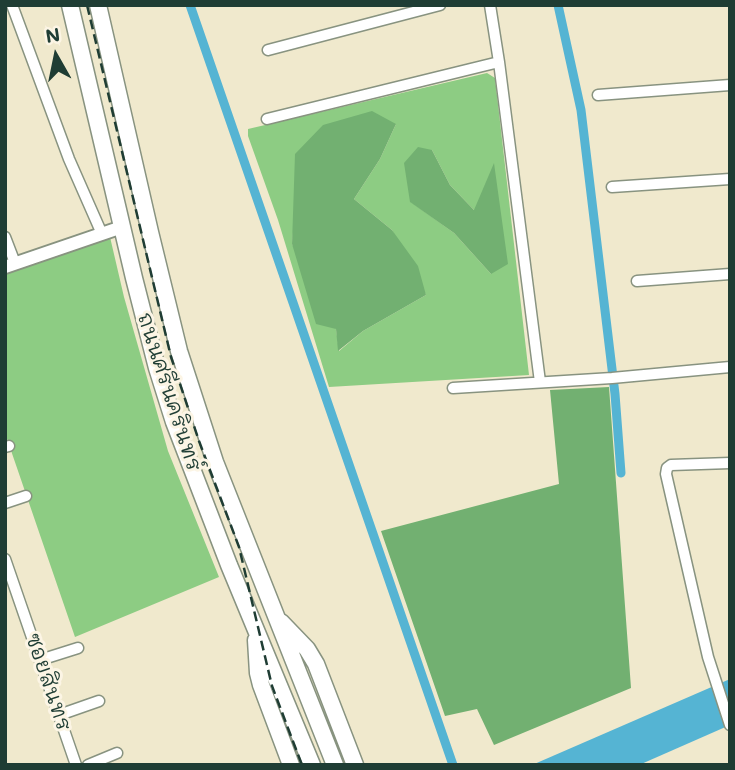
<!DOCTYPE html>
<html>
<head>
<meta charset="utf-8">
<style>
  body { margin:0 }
  #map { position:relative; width:735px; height:770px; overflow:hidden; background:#f0e9cd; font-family:Mali,sans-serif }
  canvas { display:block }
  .frame { position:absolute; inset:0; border:7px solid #1f3d34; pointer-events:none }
  .north { position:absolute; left:21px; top:21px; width:70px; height:70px; -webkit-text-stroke:5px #fcf5e5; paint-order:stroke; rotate:351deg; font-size:19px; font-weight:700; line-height:28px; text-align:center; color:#1f3d34 }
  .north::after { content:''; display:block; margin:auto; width:24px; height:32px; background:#1f3d34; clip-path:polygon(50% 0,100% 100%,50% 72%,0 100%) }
</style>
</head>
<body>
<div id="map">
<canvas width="735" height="770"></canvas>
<div class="frame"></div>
<div class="north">N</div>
</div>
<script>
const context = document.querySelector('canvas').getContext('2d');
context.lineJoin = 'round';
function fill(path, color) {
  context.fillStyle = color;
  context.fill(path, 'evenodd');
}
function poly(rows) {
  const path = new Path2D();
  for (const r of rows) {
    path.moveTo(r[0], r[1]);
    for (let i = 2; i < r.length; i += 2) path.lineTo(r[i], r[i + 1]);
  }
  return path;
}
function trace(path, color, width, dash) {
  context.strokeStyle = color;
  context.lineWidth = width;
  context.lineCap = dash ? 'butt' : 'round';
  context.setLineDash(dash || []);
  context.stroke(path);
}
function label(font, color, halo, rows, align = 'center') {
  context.font = font + ' Mali,"Playpen Sans Thai",sans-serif';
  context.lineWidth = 6;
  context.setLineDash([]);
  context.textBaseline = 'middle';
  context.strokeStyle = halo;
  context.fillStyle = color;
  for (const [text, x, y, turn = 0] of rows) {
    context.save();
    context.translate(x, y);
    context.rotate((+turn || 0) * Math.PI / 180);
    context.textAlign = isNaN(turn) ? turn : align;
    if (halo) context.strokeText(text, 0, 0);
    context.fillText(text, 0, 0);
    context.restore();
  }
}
fill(poly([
  [487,73,495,78,529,375,329,387,278,220,248,136,248,129],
  [396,124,380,159,354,199,392,230,426,295,363,331,339,351,336,329,292,244,295,208],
  [432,150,450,185,475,211,494,165,491,274,454,233,411,202],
  [110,237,124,297,168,451,219,577,75,637,5,433,5,274]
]), '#8dcc83');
fill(poly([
  [372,111,396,124,380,159,354,199,392,230,418,266,426,295,363,331,338,351,336,329,316,324,292,244,295,154,323,125],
  [418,147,432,150,450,185,474,210,494,163,508,264,491,274,454,233,410,202,404,163],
  [609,387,631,688,494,745,477,709,445,716,381,531,559,484,550,390]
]), '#72b071');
fill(poly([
  [730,679,730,725,639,765,532,765]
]), '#55b4d3');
trace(poly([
  [190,5,453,765],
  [558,5,581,110,615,394,621,473]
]), '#55b4d3', 9);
const minor = poly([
  [12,5,69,159,102,234],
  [490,5,499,62,540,382],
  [268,50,440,5],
  [598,95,730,85],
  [267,119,499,62],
  [612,187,730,179],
  [5,237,15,263],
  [637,281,730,274],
  [453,388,612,378,730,367],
  [5,447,9,446],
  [730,463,671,465,667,468,666,474,708,657,730,725],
  [5,503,26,496],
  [5,559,76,765],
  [40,660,78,648],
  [59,715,99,701],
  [88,765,117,753]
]);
const tertiary = poly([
  [5,267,122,227]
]);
const primary = poly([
  [70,5,134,278,157,368,174,422,229,565,312,765],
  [98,5,150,232,179,351,192,391,215,462,335,765],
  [281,622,307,649,316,664,355,765],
  [256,640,258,673,261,685,291,765]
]);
trace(minor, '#889380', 13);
trace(tertiary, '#889380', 16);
trace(primary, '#889380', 19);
trace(minor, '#fff', 10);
trace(tertiary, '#fff', 12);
trace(primary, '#fff', 16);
trace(poly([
  [87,5,171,357,199,441,239,547,272,686,302,765]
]), '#1f3d34', 2.5, [10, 5]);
label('21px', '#1f3d34', '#fcf5e5', [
  ["ถนนศรีนครินทร์",169,392,72],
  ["ซอยสินทร",48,682,71]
]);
</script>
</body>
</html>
